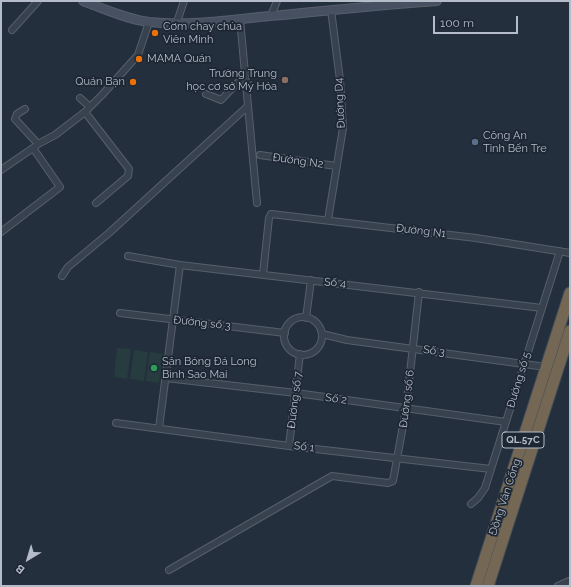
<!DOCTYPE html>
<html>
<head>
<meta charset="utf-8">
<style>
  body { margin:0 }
  #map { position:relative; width:571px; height:587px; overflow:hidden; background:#242f3e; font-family:Raleway,sans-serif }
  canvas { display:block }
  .frame { position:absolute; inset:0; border:2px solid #b4bcc9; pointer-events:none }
  .north { position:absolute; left:8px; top:539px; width:40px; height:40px; -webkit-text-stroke:3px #1d2633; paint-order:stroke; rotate:218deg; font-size:11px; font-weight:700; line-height:16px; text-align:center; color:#b4bcc9 }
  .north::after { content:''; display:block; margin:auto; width:14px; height:18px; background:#b4bcc9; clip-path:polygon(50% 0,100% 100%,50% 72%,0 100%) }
  .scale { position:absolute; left:433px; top:16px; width:85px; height:18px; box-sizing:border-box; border:2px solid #b4bcc9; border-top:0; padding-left:5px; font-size:12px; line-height:14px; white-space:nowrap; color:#b4bcc9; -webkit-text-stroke:3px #1d2633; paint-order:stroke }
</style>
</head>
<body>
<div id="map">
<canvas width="571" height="587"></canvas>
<div class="frame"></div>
<div class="north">B</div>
<div class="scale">100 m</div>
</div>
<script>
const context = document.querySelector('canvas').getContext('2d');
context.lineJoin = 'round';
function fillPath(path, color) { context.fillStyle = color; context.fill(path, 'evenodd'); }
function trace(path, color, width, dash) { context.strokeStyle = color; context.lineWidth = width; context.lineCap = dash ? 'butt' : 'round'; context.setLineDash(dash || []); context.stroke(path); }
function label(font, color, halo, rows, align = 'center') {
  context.font = font + ' Raleway,sans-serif'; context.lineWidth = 3.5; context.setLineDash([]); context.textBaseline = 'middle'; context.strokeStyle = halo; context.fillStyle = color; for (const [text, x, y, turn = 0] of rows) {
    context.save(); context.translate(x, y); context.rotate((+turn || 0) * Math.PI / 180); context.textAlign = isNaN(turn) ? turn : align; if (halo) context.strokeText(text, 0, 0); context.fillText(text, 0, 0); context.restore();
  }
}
fillPath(new Path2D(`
  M117,348L131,349L127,379L114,377Z
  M134,350L148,352L144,381L130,379Z
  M150,352L163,354L159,383L146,381Z`), '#263c3f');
const street = new Path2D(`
  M271,16L277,1
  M240,19L257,203
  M177,22L184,1
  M12,30L38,1
  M206,94L221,100L246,74
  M80,98L90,107
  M25,109L17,114L15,119L38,144L55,135L85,112
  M260,155L336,166
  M1,170L36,146
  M96,203L128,176L129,169L85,112L102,95L138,55L149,22
  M328,220L343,128L340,80L331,10
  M1,232L60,187L33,148
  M128,256L180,265L542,308
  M263,274L269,218L271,214L476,238L570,253
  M62,276L68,267L109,233L248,106
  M120,313L285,333
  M284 336a19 19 0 1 1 38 0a19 19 0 1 1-38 0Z
  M306,318L311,280
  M322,334L347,340L546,367
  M166,378L296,393L506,422
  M116,423L289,446L491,469
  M159,428L180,265
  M289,446L300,354
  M471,504L478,498L485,488L560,251
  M169,570L332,476L388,483L393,481L406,409L419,292
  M558,586L569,581`);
const secondary = new Path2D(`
  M83,1C104,9 127,19 149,22C185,26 223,21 259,17C318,12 377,5 437,1`);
const highway = new Path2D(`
  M476,586L570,293
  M488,586L570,331`);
trace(street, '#565f6c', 8);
trace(secondary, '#565f6c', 10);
trace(highway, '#434c59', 13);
trace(street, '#38414e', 6);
trace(secondary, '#465061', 8);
trace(highway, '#746855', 11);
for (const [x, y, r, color] of [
  [155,33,4,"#e8710a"],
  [139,59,4,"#e8710a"],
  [285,80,4,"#8d6e63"],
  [133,82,4,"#e8710a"],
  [475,142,4,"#5c6f8a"],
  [154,368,4,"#2e9e5b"]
]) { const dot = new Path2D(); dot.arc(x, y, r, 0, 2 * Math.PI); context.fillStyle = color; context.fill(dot); trace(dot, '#1d2633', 1.5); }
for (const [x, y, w] of [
  [523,440,42]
]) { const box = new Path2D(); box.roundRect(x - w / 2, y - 8, w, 16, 3); context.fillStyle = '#1d2633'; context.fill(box); trace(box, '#b4bcc9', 1); }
label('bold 10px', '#b4bcc9', null, [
  ["QL.57C",523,440]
]);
label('11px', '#b4bcc9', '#1d2633', [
  ["Cơm chay chùa",163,27],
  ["Viên Minh",163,40],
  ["MAMA Quán",147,59],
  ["Trường Trung",277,74,"right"],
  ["học cơ sở Mỹ Hóa",277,87,"right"],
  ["Quán Bạn",125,82,"right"],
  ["Công An",483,136],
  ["Tỉnh Bến Tre",483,149],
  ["Sân Bóng Đá Long",162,362],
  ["Bình Sao Mai",162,375]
], 'left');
label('11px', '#b4bcc9', '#1d2633', [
  ["Đường D4",340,103,-93],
  ["Đường N2",298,161,8],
  ["Đường N1",421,231,7],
  ["Số 4",335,283,6],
  ["Đường số 3",202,323,6],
  ["Số 3",434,351,8],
  ["Đường số 5",519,380,-73],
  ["Số 2",336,399,8],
  ["Đường số 6",407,399,-83],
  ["Đường số 7",295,400,-83],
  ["Số 1",304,447,7],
  ["Đồng Văn Cống",505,497,-72]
]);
</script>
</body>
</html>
